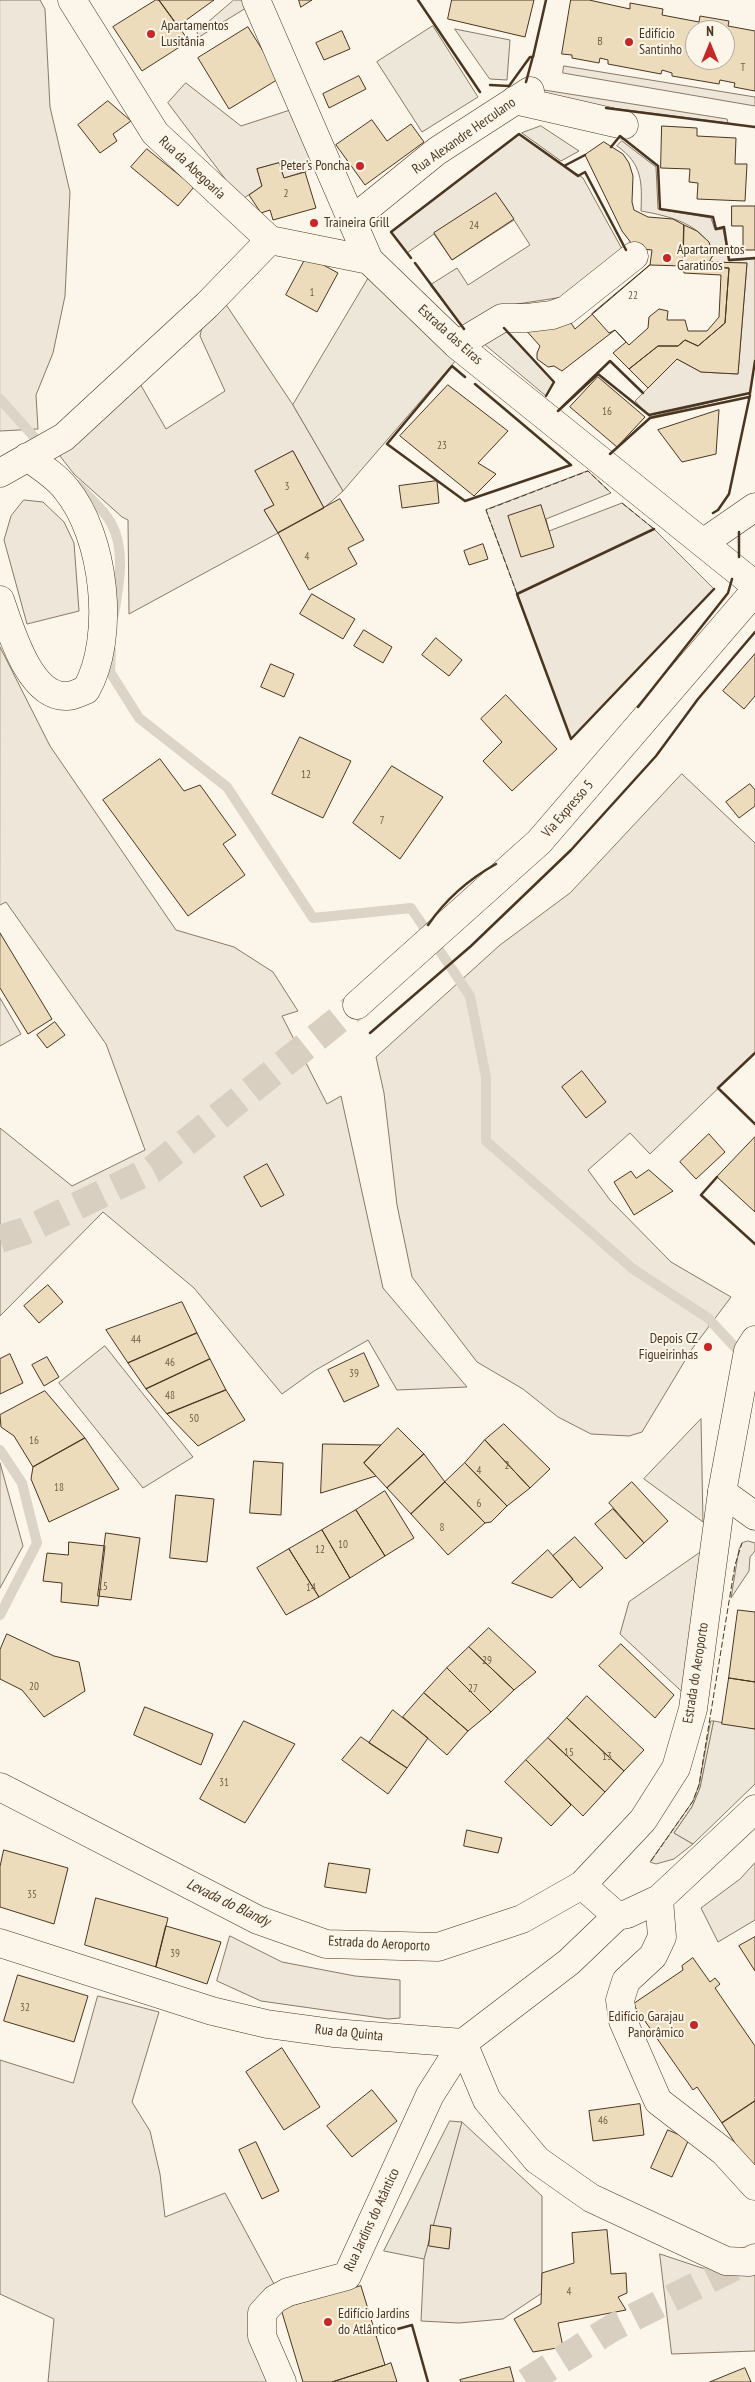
<!DOCTYPE html>
<html>
<head>
<meta charset="utf-8">
<style>
  body { margin:0 }
  #map { position:relative; width:755px; height:2382px; overflow:hidden; background:#fbf6e9; font-family:"PT Sans Narrow",sans-serif }
  canvas { display:block }
  .north { position:absolute; left:685px; top:20px; width:50px; height:50px; box-sizing:border-box; background:#fbf6e9; border:1px solid #b4a999; border-radius:50%; rotate:0deg; font-size:14px; font-weight:700; line-height:20px; text-align:center; color:#4a3520 }
  .north::after { content:''; display:block; margin:auto; width:18px; height:22px; background:#c62828; clip-path:polygon(50% 0,100% 100%,50% 72%,0 100%) }
</style>
</head>
<body>
<div id="map">
<canvas width="755" height="2382"></canvas>
<div class="north">N</div>
</div>
<script>
const context = document.querySelector('canvas').getContext('2d');
context.lineJoin = 'round';
function fillPath(path, color) { context.fillStyle = color; context.fill(path, 'evenodd'); }
function trace(path, color, width, dash) { context.strokeStyle = color; context.lineWidth = width; context.lineCap = dash ? 'butt' : 'round'; context.setLineDash(dash || []); context.stroke(path); }
function label(font, color, halo, rows, align = 'center') {
  context.font = font + ' "PT Sans Narrow",sans-serif'; context.lineWidth = 4; context.setLineDash([]); context.textBaseline = 'middle'; context.strokeStyle = halo; context.fillStyle = color; for (const [text, x, y, turn = 0] of rows) {
    context.save(); context.translate(x, y); context.rotate((+turn || 0) * Math.PI / 180); context.textAlign = isNaN(turn) ? turn : align; if (halo) context.strokeText(text, 0, 0); context.fillText(text, 0, 0); context.restore();
  }
}
const green = new Path2D(`
  M0,0H40L45,9L50,107L70,192L65,296L53,353L36,395L38,429L0,431Z
  M234,0H252L254,3L199,37L197,32Z
  M455,29L510,40L507,80L490,79Z
  M564,66L755,97V106L563,73Z
  M186,83L241,126L290,110L319,167L284,178L279,163L257,169L262,186L241,200L168,103Z
  M544,90L727,119L728,123L533,98Z
  M519,134L583,178L622,249L563,297L511,305L468,334L430,285L457,268L468,285L530,245L514,220L452,260L434,234L407,253L391,232Z
  M622,141L656,167L658,209L711,218L715,230L723,229L729,261L755,259V361L750,393L650,417L635,401L677,359L701,372L738,374L747,263L709,262L713,255C705,224 669,216 641,211C642,183 643,164 617,146Z
  M225,303L293,405L343,491L324,508L293,451L256,471L274,505L264,510L278,533L129,614L128,520L122,517L74,474L60,456L135,375L166,429L225,391L200,336L203,323Z
  M588,471L611,493L546,519L549,531L622,503L654,529L714,589L571,739L486,510Z
  M24,500L43,502L64,522L74,543L79,611L27,624L4,540L11,516Z
  M0,647L50,746L176,930L234,947L273,972L298,1011L282,1016L327,1104L341,1096L383,1288L467,1387L397,1390L368,1340L314,1371L282,1394L194,1288L103,1212L0,1316V1128L72,1186L145,1150L106,1044L6,902L0,905Z
  M682,774L755,843V1053L650,1154L630,1133L588,1170L610,1200L671,1262L731,1297L692,1349L642,1432L629,1436L591,1434L558,1417L523,1389L477,1362L412,1277L397,1205L384,1093L376,1057L500,945L570,893Z
  M0,998L21,1034L0,1046Z
  M105,1346L193,1457L143,1488L59,1383Z
  M701,1419L703,1522L644,1479Z
  M0,1463L23,1546L0,1588Z
  M748,1541L755,1543V1551L750,1557L749,1571L731,1598L739,1549L742,1543Z
  M708,1547L693,1702L620,1634L629,1602Z
  M711,1721H714L713,1729L700,1788L692,1807L674,1833L693,1844L674,1859L656,1864L650,1862L693,1801L699,1785Z
  M755,1863V1920L718,1942L701,1908L740,1879Z
  M230,1936L282,1962L355,1976L400,1980V2018L388,2019L261,2001L217,1981Z
  M98,1996L159,2012L132,2102L150,2131L160,2174L165,2217L225,2193L274,2284L248,2335L270,2382H48L54,2319L0,2294V2060L73,2083Z
  M462,2122L542,2196V2293L503,2319L459,2323L421,2321L424,2259Z
  M660,2254L711,2271L755,2272V2351L672,2354Z`);
fillPath(green, '#ede6d9');
trace(green, '#887966', 1);
const parking = new Path2D(`
  M433,26L478,97L422,132L377,62Z
  M541,126L579,151L561,161L522,133Z
  M378,262L457,359L343,491L293,405Z
  M501,326L554,382L546,396L477,338Z
  M714,1721L755,1729V1784L693,1844L674,1833L692,1807L700,1788Z
  M450,2121L462,2122L424,2259L384,2251Z`);
fillPath(parking, '#ede7d9');
trace(parking, '#887966', 1);
trace(new Path2D(`
  M0,399L43,447
  M78,485C88,497 104,509 111,523C126,550 119,584 114,614
  M111,650L110,672L139,718L227,787L313,918L411,908L470,996L486,1077V1141L633,1269L708,1318L744,1357
  M0,1450L22,1483L37,1543L0,1615`), '#dcd4c6', 10);
const building = new Path2D(`
  M156,0H159L189,41L142,71L113,27Z
  M159,0H214L178,26Z
  M299,0H312L301,7Z
  M452,0H534L525,37L448,19Z
  M571,0H589L630,9V3L663,9L662,15L699,22L700,16L729,21L728,26L755,31V91L734,87L735,83L720,80L719,84L672,76V73L662,70L661,74L608,64V60L600,58L599,63L572,58V55L562,54ZM695,30H725V60H695Z
  M248,27L280,78L229,109L198,58Z
  M342,31L350,49L324,60L316,43Z
  M359,76L366,89L329,108L323,94Z
  M108,101L131,121L113,134L117,141L100,153L78,125Z
  M372,120L387,141L411,124L424,142L365,185L336,145Z
  M662,126L697,128V136L736,138L735,164H747L745,201L697,199L698,183L689,182L690,169L661,168Z
  M604,142L623,154L629,163L633,176L632,202L634,210L648,217L673,219L684,225L683,266L729,268L725,323L698,346L685,340L678,346H658L629,369L613,353L626,342L615,330L562,371L554,366L548,367L537,359V353L540,346L523,327L567,317L575,329L650,265L652,250L635,248L622,231L585,155Z
  M147,149L194,187L178,206L131,167Z
  M279,163L284,178L305,172L316,208L273,220L270,210L261,213L249,195L262,186L257,169Z
  M496,193L514,219L452,260L434,233Z
  M732,206H755V250H743V226H732Z
  M684,225L697,231L709,242L713,255L709,262L747,263L738,374L701,372L677,359L648,388L629,369L658,346H678L685,340L698,346L725,323L729,268L683,266Z
  M307,256L338,273L317,312L286,295Z
  M650,265L683,266L684,273L721,275L719,317L707,331H688L685,320H667L668,311L659,309L649,317L648,328L629,345L615,330L609,333L592,314Z
  M598,377L645,417L617,447L570,407Z
  M448,385L508,431L478,463L496,474L474,496L400,436Z
  M719,410L716,454L682,462L658,430Z
  M293,451L324,508L278,533L264,510L274,505L255,471Z
  M437,481L439,503L402,508L399,486Z
  M340,499L364,540L348,548L357,564L309,590L278,533Z
  M541,505L554,547L521,557L508,516Z
  M483,544L488,559L469,565L464,551Z
  M312,594L355,619L343,639L300,614Z
  M364,630L392,647L383,663L354,646Z
  M436,638L462,660L449,676L422,655Z
  M755,654V696L744,709L723,691Z
  M271,664L294,674L284,697L261,687Z
  M506,695L557,749L512,791L483,761L502,742L481,719Z
  M300,737L351,761L323,818L272,794Z
  M160,759L184,791L200,785L236,835L223,844L245,875L188,916L103,800Z
  M392,766L443,797L400,859L353,823Z
  M750,784L755,790V806L739,818L726,802Z
  M0,933L52,1019L28,1034L0,988Z
  M55,1022L65,1035L47,1048L37,1035Z
  M582,1071L606,1102L586,1118L562,1087Z
  M709,1134L725,1152L696,1179L680,1162Z
  M755,1137V1212L717,1177Z
  M267,1164L284,1195L261,1207L244,1177Z
  M649,1170L673,1191L634,1215L614,1182L631,1171L636,1178Z
  M48,1285L63,1302L39,1323L24,1306Z
  M182,1302L197,1333L128,1363L106,1330Z
  M197,1333L210,1359L146,1389L128,1363Z
  M364,1353L379,1386L344,1402L328,1370Z
  M10,1354L23,1383L0,1394V1359Z
  M47,1357L59,1377L44,1386L32,1365Z
  M210,1359L226,1390L167,1414L146,1389Z
  M226,1390L245,1420L198,1446L167,1414Z
  M45,1391L85,1438L33,1467L14,1436L1,1427L0,1415Z
  M504,1424L550,1469L530,1488L485,1440Z
  M398,1428L424,1454L387,1488L364,1463Z
  M85,1438L119,1489L49,1522L31,1479L33,1467Z
  M485,1440L530,1488L507,1506L465,1463Z
  M323,1444L381,1445L364,1463L376,1476L321,1493Z
  M424,1454L445,1482L411,1514L387,1488Z
  M254,1461L283,1463L281,1515L250,1513Z
  M465,1463L507,1506L491,1522L485,1523L445,1482Z
  M445,1482L485,1523L448,1555L411,1514Z
  M632,1482L668,1521L644,1543L609,1503Z
  M385,1491L414,1538L385,1556L356,1510Z
  M176,1495L214,1499L207,1562L170,1558Z
  M613,1509L644,1543L626,1559L595,1524Z
  M356,1510L385,1556L350,1578L322,1530Z
  M322,1530L350,1578L319,1597L289,1549Z
  M106,1533L140,1538L131,1600L98,1596Z
  M575,1537L603,1568L580,1588L553,1556Z
  M69,1542L105,1546L98,1606L61,1602L62,1583L43,1581L47,1553L68,1555Z
  M289,1549L319,1597L286,1615L257,1568Z
  M548,1550L573,1579L552,1598L512,1583Z
  M738,1610L755,1612V1682L729,1678Z
  M489,1628L536,1672L514,1690L469,1647Z
  M7,1634L54,1656L79,1662L85,1691L44,1717L22,1690L0,1679V1650Z
  M621,1644L674,1695L655,1718L599,1666Z
  M469,1647L514,1690L491,1712L447,1668Z
  M447,1668L491,1712L468,1731L424,1693Z
  M729,1678L755,1682V1729L722,1724Z
  M424,1693L468,1731L447,1755L403,1717Z
  M587,1696L644,1750L624,1771L567,1718Z
  M145,1707L213,1734L201,1765L134,1735Z
  M393,1710L428,1738L407,1768L369,1743Z
  M567,1718L624,1771L605,1792L548,1738Z
  M244,1721L295,1744L245,1823L200,1799Z
  M361,1737L407,1768L388,1794L342,1760Z
  M548,1738L605,1792L583,1816L526,1760Z
  M526,1760L571,1805L551,1826L505,1782Z
  M467,1830L502,1838L498,1853L464,1846Z
  M4,1850L68,1868L54,1924L0,1907V1867Z
  M329,1863L370,1869L366,1893L325,1887Z
  M96,1898L168,1918L156,1967L85,1945Z
  M166,1926L221,1942L207,1984L156,1967Z
  M755,1937V1971L739,1946Z
  M693,1958L710,1982L715,1978L720,1984L715,1988L755,2046V2101L722,2123L697,2087L693,2090L633,2004L683,1970L682,1966Z
  M18,1975L88,1996L74,2042L4,2021Z
  M282,2048L320,2107L284,2130L246,2072Z
  M372,2090L397,2121L352,2157L327,2126Z
  M755,2101V2174L722,2123Z
  M640,2104L644,2135L593,2141L589,2111Z
  M668,2130L689,2139L672,2177L651,2168Z
  M256,2142L279,2191L262,2199L239,2150Z
  M431,2225L451,2228L449,2249L429,2246Z
  M607,2230L611,2274L626,2273L627,2293L618,2297L626,2310L558,2323L563,2347L533,2352L514,2319L541,2304L542,2273L574,2263L572,2233Z
  M361,2286L385,2365L332,2382H303L281,2309Z
  M391,2363L397,2382H332L385,2365Z
  M510,2367L514,2382H461L460,2380Z
  M745,2368L751,2382H710Z`);
fillPath(building, '#ecdcbc');
trace(building, '#4a3520', 1);
trace(new Path2D(`
  M0,1239L25,1231L153,1169L357,1005`), '#d8cfc1', 28, [28, 14]);
trace(new Path2D(`
  M526,2382L612,2328L754,2257`), '#d8cfc1', 28, [28, 14]);
const minor = new Path2D(`
  M72,0L155,133L270,240L369,260
  M256,0L369,260L457,345L755,585
  M515,100L624,125
  M352,220L437,151L530,91
  M457,345L502,318H527L552,315L566,310L634,256
  M0,473L64,437L207,305L270,240
  M703,543L755,507
  M0,600C10,628 29,698 67,696C73,696 80,692 86,690C116,638 105,536 66,489C56,476 40,466 27,457
  M722,1492L755,1516
  M582,1885L617,1916
  M659,1899L662,1937L653,1956L626,1981L620,2000L623,2021L658,2101L724,2152L755,2186
  M617,1916L627,1914L659,1899L755,1809
  M0,1943L212,2011L267,2024L333,2033L463,2043
  M463,2043L487,2100L537,2160L591,2198L726,2261L749,2262L755,2258
  M282,2382L262,2336V2313L275,2299L288,2292L347,2276L430,2095L463,2043L569,1962L617,1916`);
const major = new Path2D(`
  M357,1005L539,842L755,591
  M0,1787L258,1920L326,1944L438,1947L522,1919L582,1885L643,1820L676,1768L693,1709L722,1492L748,1351L755,1340`);
trace(minor, '#4a3520', 29);
trace(major, '#4a3520', 29);
trace(minor, '#fbf6e9', 28);
trace(major, '#fbf6e9', 28);
trace(new Path2D(`
  M622,503L654,529
  M517,594L486,510L588,471L611,493
  M651,1861L693,1801L699,1785L735,1565L742,1543`), '#4a3520', 1, [6, 2.5]);
trace(new Path2D(`
  M418,0L480,92
  M526,82L533,56
  M490,85L509,86L530,57H533L546,0
  M606,108L755,127
  M611,147L620,136L658,166L660,209L713,217L716,229L724,227L729,260L755,258
  M585,155L564,166L578,176L585,172L626,250
  M411,258L391,232L519,134L564,166
  M415,263L464,329
  M504,328L554,382L546,396
  M465,377L452,366L387,444L465,501L571,465L475,384
  M643,393L610,361L558,411L598,374L649,415L750,393L755,361
  M610,454L650,418L749,397
  M713,513L718,510L729,494L750,395
  M654,529L517,594L571,739L714,589
  M739,532V557
  M638,707L728,593L732,579
  M428,925C446,899 469,879 496,864
  M370,1033L471,946L571,850L656,756L698,699L755,632
  M755,1053L718,1088L755,1124
  M717,1177L701,1195L755,1244
  M376,2335L412,2325L428,2382`), '#4a3520', 2.5);
for (const [x, y, r, color] of [
  [151,34,5,"#c62828"],
  [629,42,5,"#c62828"],
  [360,166,5,"#c62828"],
  [314,223,5,"#c62828"],
  [667,258,5,"#c62828"],
  [708,1347,5,"#c62828"],
  [694,2025,5,"#c62828"],
  [328,2322,5,"#c62828"]
]) { const dot = new Path2D(); dot.arc(x, y, r, 0, 2 * Math.PI); context.fillStyle = color; context.fill(dot); trace(dot, '#fbf6e9', 2); }
label('11px', '#725f47', null, [
  ["B",600,42],
  ["T",743,68],
  ["2",286,194],
  ["24",474,226],
  ["1",312,293],
  ["22",633,296],
  ["16",607,412],
  ["23",442,446],
  ["3",287,487],
  ["4",307,557],
  ["12",306,775],
  ["7",382,821],
  ["44",136,1340],
  ["46",170,1363],
  ["39",354,1374],
  ["48",170,1396],
  ["50",194,1419],
  ["16",34,1441],
  ["2",507,1466],
  ["4",479,1471],
  ["18",59,1488],
  ["6",479,1504],
  ["8",442,1528],
  ["10",343,1545],
  ["12",320,1550],
  ["15",103,1587],
  ["14",311,1588],
  ["29",487,1661],
  ["20",34,1687],
  ["27",473,1689],
  ["15",569,1753],
  ["13",607,1757],
  ["31",224,1783],
  ["35",32,1895],
  ["39",175,1954],
  ["32",25,2008],
  ["46",603,2121],
  ["4",569,2292]
]);
label('14px', '#4a3520', '#fbf6e9', [
  ["Apartamentos",161,26],
  ["Lusitânia",161,42],
  ["Edifício",639,34],
  ["Santinho",639,50],
  ["Peter's Poncha",350,166,"right"],
  ["Traineira Grill",324,223],
  ["Apartamentos",677,250],
  ["Garatinos",677,266],
  ["Depois CZ",698,1339,"right"],
  ["Figueirinhas",698,1355,"right"],
  ["Edifício Garajau",684,2017,"right"],
  ["Panorâmico",684,2033,"right"],
  ["Edifício Jardins",338,2314],
  ["do Atlântico",338,2330]
], 'left');
label('14px', '#4a3520', '#fbf6e9', [
  ["Rua Alexandre Herculano",464,136,-35],
  ["Rua da Abegoaria",192,168,43],
  ["Estrada das Eiras",450,335,42],
  ["Via Expresso 5",568,809,-49],
  ["Estrada do Aeroporto",696,1673,-81],
  ["Estrada do Aeroporto",379,1944,3],
  ["Rua da Quinta",349,2033,6],
  ["Rua Jardins do Atântico",372,2220,-65]
]);
label('italic 15px', '#4a3520', '#fbf6e9', [
  ["Levada do Blandy",228,1903,26]
]);
</script>
</body>
</html>
